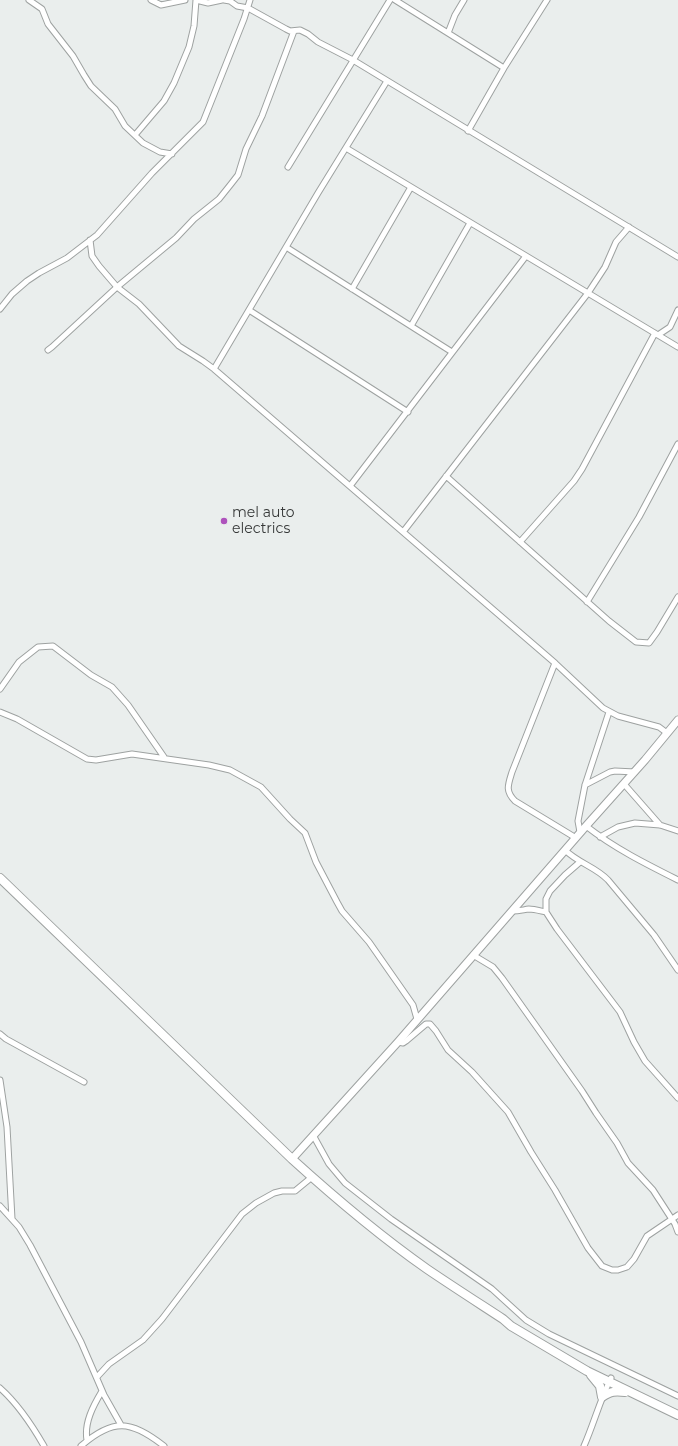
<!DOCTYPE html>
<html>
<head>
<meta charset="utf-8">
<style>
  body { margin:0 }
  canvas { display:block; background:#eaeeed }
</style>
</head>
<body>
<canvas width="678" height="1446"></canvas>
<script>
const context = document.querySelector('canvas').getContext('2d');
context.lineJoin = 'round';
function trace(path, color, width, dash) { context.strokeStyle = color; context.lineWidth = width; context.lineCap = dash ? 'butt' : 'round'; context.setLineDash(dash || []); context.stroke(path); }
function label(font, color, halo, rows, align = 'center') {
  context.font = font + ' Montserrat,sans-serif'; context.lineWidth = 3; context.setLineDash([]); context.textBaseline = 'middle'; context.strokeStyle = halo; context.fillStyle = color; for (const [text, x, y, turn = 0] of rows) {
    context.save(); context.translate(x, y); context.rotate((+turn || 0) * Math.PI / 180); context.textAlign = isNaN(turn) ? turn : align; if (halo) context.strokeText(text, 0, 0); context.fillText(text, 0, 0); context.restore();
  }
}
const street = new Path2D(`
  M29,0L42,9L48,24L73,56L84,75L91,86L115,109L125,126L143,143L160,152L172,154
  M151,0L161,5L185,0
  M196,0L208,3L222,0
  M224,0L230,1L237,6L248,8L286,29L290,31L300,30L308,34L318,42L353,60L678,257
  M395,0L504,68
  M448,33L455,15L464,0
  M468,131L504,68L547,0
  M135,135L164,101L174,83L189,47L194,26L196,0
  M346,148L678,347
  M288,167L390,0
  M90,240L92,256L99,266L117,287L139,304L179,346L203,361L214,369L555,663
  M286,247L452,352
  M352,289L411,187
  M0,309L12,294L27,281L39,273L67,258L97,235L152,173L203,122L244,19L250,0
  M249,310L408,412
  M411,326L470,223
  M658,335L670,327L678,310
  M48,350L52,347L117,287L176,238L194,219L219,199L231,184L238,175L246,149L262,116L294,31
  M214,369L318,193L387,81
  M446,476L609,621L636,642L649,643L657,632L678,597
  M350,486L526,256
  M403,532L588,293L605,267L616,242L629,227
  M520,542L574,481L582,469L655,333
  M587,602L639,517L678,444
  M0,689L19,662L38,647L53,646L91,675L112,687L128,705L164,757
  M0,712L17,719L87,759L96,760L132,754L209,765L230,770L261,787L290,819L305,833L316,862L337,902L342,911L369,942L406,995L413,1005L417,1019
  M624,784L660,825
  M585,785L610,772L615,771L635,772
  M586,826C614,848 646,864 678,880
  M580,832L578,821L585,785L609,712
  M600,837L618,827L635,823L660,825L678,831
  M576,838L515,801C505,791 508,785 512,772L555,663L603,708L618,716L659,727L667,733
  M565,850C578,863 596,867 608,880L654,935L678,970
  M580,862L565,875L550,891L546,899V912L557,929L620,1012L634,1042L645,1061L678,1098
  M512,911C519,911 522,910 529,909C534,909 541,911 546,912
  M473,955L493,967L502,978L582,1091L596,1113L617,1143L628,1163L653,1190L675,1224L678,1232
  M0,1034L6,1039L84,1082
  M398,1042L403,1043L406,1041L426,1024H430L436,1031L448,1050L472,1072L508,1112L531,1152L555,1190L588,1248L602,1266L612,1270H618L627,1267L634,1259L647,1236L678,1215
  M0,1080L7,1127L12,1219
  M313,1135L329,1164L345,1183L391,1219L492,1289L526,1320L549,1334L678,1396
  M0,1206L19,1227L30,1245L81,1342L104,1395L121,1425
  M97,1377L109,1364L143,1340L162,1319L242,1214L256,1203L274,1193L282,1191H295L312,1177
  M0,1388C18,1404 32,1425 44,1446
  M87,1440C84,1423 93,1406 102,1391
  M81,1446C113,1418 131,1420 164,1446
  M584,1446C594,1423 600,1400 611,1378`);
const secondary = new Path2D(`
  M292,1159L398,1042L586,826L645,760L678,720`);
const primary = new Path2D(`
  M0,878L292,1159C335,1198 380,1236 427,1269C452,1286 477,1302 503,1319L511,1326L587,1371L678,1415
  M591,1375L600,1386L602,1397C611,1391 615,1391 625,1392`);
trace(street, '#9ea2a1', 7);
trace(secondary, '#9ea2a1', 9);
trace(primary, '#9ea2a1', 10);
trace(street, '#fff', 5);
trace(secondary, '#fff', 7);
trace(primary, '#fff', 8);
for (const [x, y, r, color] of [
  [224,521,4,"#ae52bc"]
]) { const dot = new Path2D(); dot.arc(x, y, r, 0, 2 * Math.PI); context.fillStyle = color; context.fill(dot); trace(dot, '#eaeeed', 1.5); }
label('14px', '#363838', '#eaeeed', [
  ["mel auto",232,513],
  ["electrics",232,529]
], 'left');
</script>
</body>
</html>
